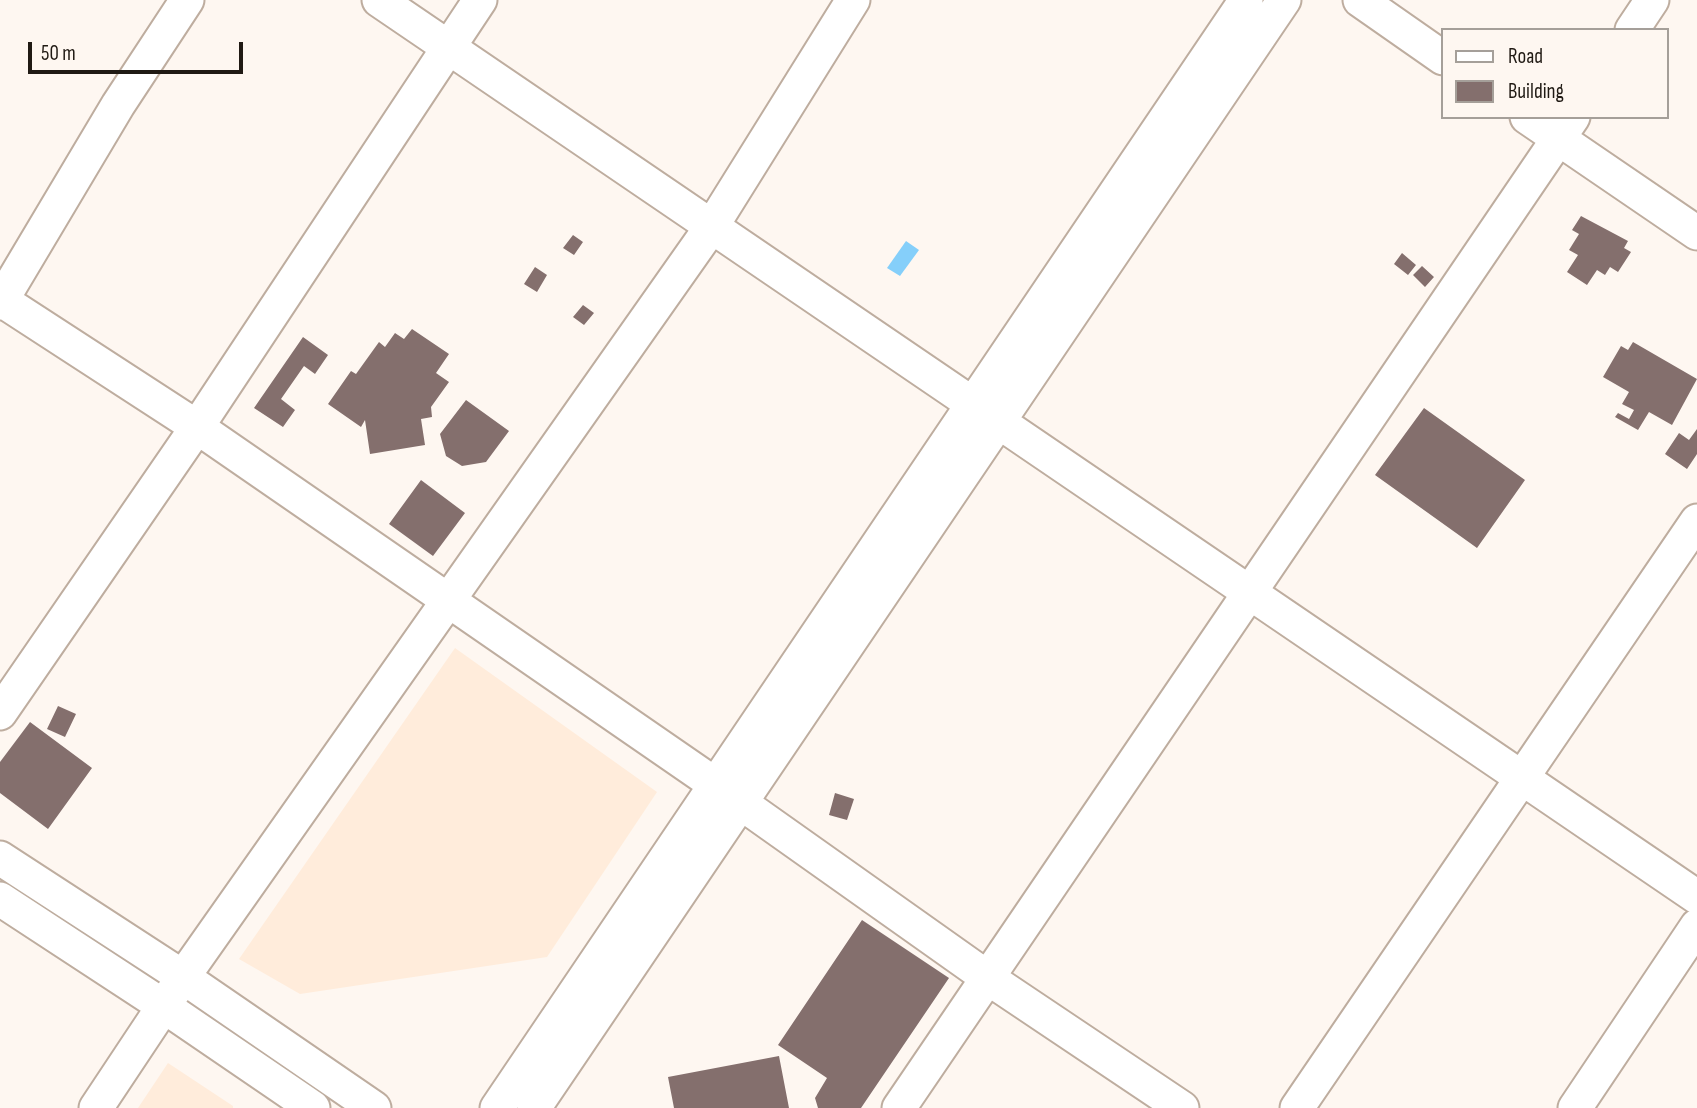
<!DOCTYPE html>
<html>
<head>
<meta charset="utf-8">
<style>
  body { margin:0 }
  #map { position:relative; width:1697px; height:1108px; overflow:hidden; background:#fef7f1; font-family:"Sofia Sans Condensed",sans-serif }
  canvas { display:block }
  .legend { position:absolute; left:1441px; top:28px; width:228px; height:91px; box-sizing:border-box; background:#fef7f1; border:2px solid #a59f99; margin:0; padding:9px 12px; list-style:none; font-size:21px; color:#201a14 }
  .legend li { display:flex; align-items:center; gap:14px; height:35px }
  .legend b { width:35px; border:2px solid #a59f99 }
  .scale { position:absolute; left:28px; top:42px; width:215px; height:32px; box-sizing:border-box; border:4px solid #201a14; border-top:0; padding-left:9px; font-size:21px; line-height:24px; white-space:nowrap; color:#201a14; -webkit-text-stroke:5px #fef7f1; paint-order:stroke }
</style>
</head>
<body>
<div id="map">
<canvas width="1697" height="1108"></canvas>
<ul class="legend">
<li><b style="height:9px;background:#fff"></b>Road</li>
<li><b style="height:19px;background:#846f6d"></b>Building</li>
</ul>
<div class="scale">50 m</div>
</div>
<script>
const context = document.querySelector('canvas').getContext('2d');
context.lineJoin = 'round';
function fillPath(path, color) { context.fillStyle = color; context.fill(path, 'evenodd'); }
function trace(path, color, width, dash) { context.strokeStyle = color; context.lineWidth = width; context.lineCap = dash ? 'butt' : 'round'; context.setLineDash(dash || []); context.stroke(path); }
fillPath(new Path2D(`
  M455,648L657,792L547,957L300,994L239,959Z
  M168,1063L233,1106V1108H138Z`), '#ffecdb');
fillPath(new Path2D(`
  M906,241L919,250L900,276L887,268Z`), '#85cffa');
fillPath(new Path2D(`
  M1581,216L1628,241L1624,248L1631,252L1618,272L1610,267L1605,275L1597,270L1587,285L1567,272L1578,255L1569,250L1579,234L1572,230Z
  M573,235L583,242L574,255L563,248Z
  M1402,253L1416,265L1408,275L1394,264Z
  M1422,266L1434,277L1425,287L1413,275Z
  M535,267L547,275L537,292L524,284Z
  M583,305L594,313L584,325L573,317Z
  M412,329L449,354L436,373L449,382L431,407L432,417L421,419L425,445L370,454L365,420L361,427L328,404L351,371L356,374L379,342L385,347L395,333L404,339Z
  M303,337L328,355L315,374L304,366L281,399L295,410L283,427L254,408Z
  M1633,342L1697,379L1672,425L1649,412L1638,430L1615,417L1618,413L1629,419L1634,410L1622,404L1629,392L1603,377L1621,346L1628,350Z
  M466,400L509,431L486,462L462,466L446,456L440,434Z
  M1424,408L1525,480L1477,548L1375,475Z
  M1697,429V454L1687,469L1665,454L1679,433L1689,440Z
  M421,480L465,513L433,556L389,524Z
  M58,706L76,714L65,737L47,729Z
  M30,722L92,768L48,829L0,793V762Z
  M835,793L854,799L847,820L829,815Z
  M862,920L949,978L861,1108H818L815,1098L827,1078L778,1045Z
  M779,1056L789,1108H674L668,1077Z`), '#846f6d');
const minor = new Path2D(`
  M379,0L1697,897
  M1360,0L1443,58
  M1632,30L1652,0
  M1527,117L1697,233
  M0,299L197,427L716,785
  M0,303L118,105L187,0
  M0,713L197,427L480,0
  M741,803L988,978L1182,1108
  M0,858L183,977L374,1108
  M0,899L165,1007L313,1108
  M96,1108L183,977L712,226L853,0
  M497,1108L1246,0
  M534,1108L1284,0
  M899,1108L1573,117
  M1297,1108L1697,521
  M1575,1108L1697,926`);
trace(minor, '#bead9f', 37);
trace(minor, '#fff', 33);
</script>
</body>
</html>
